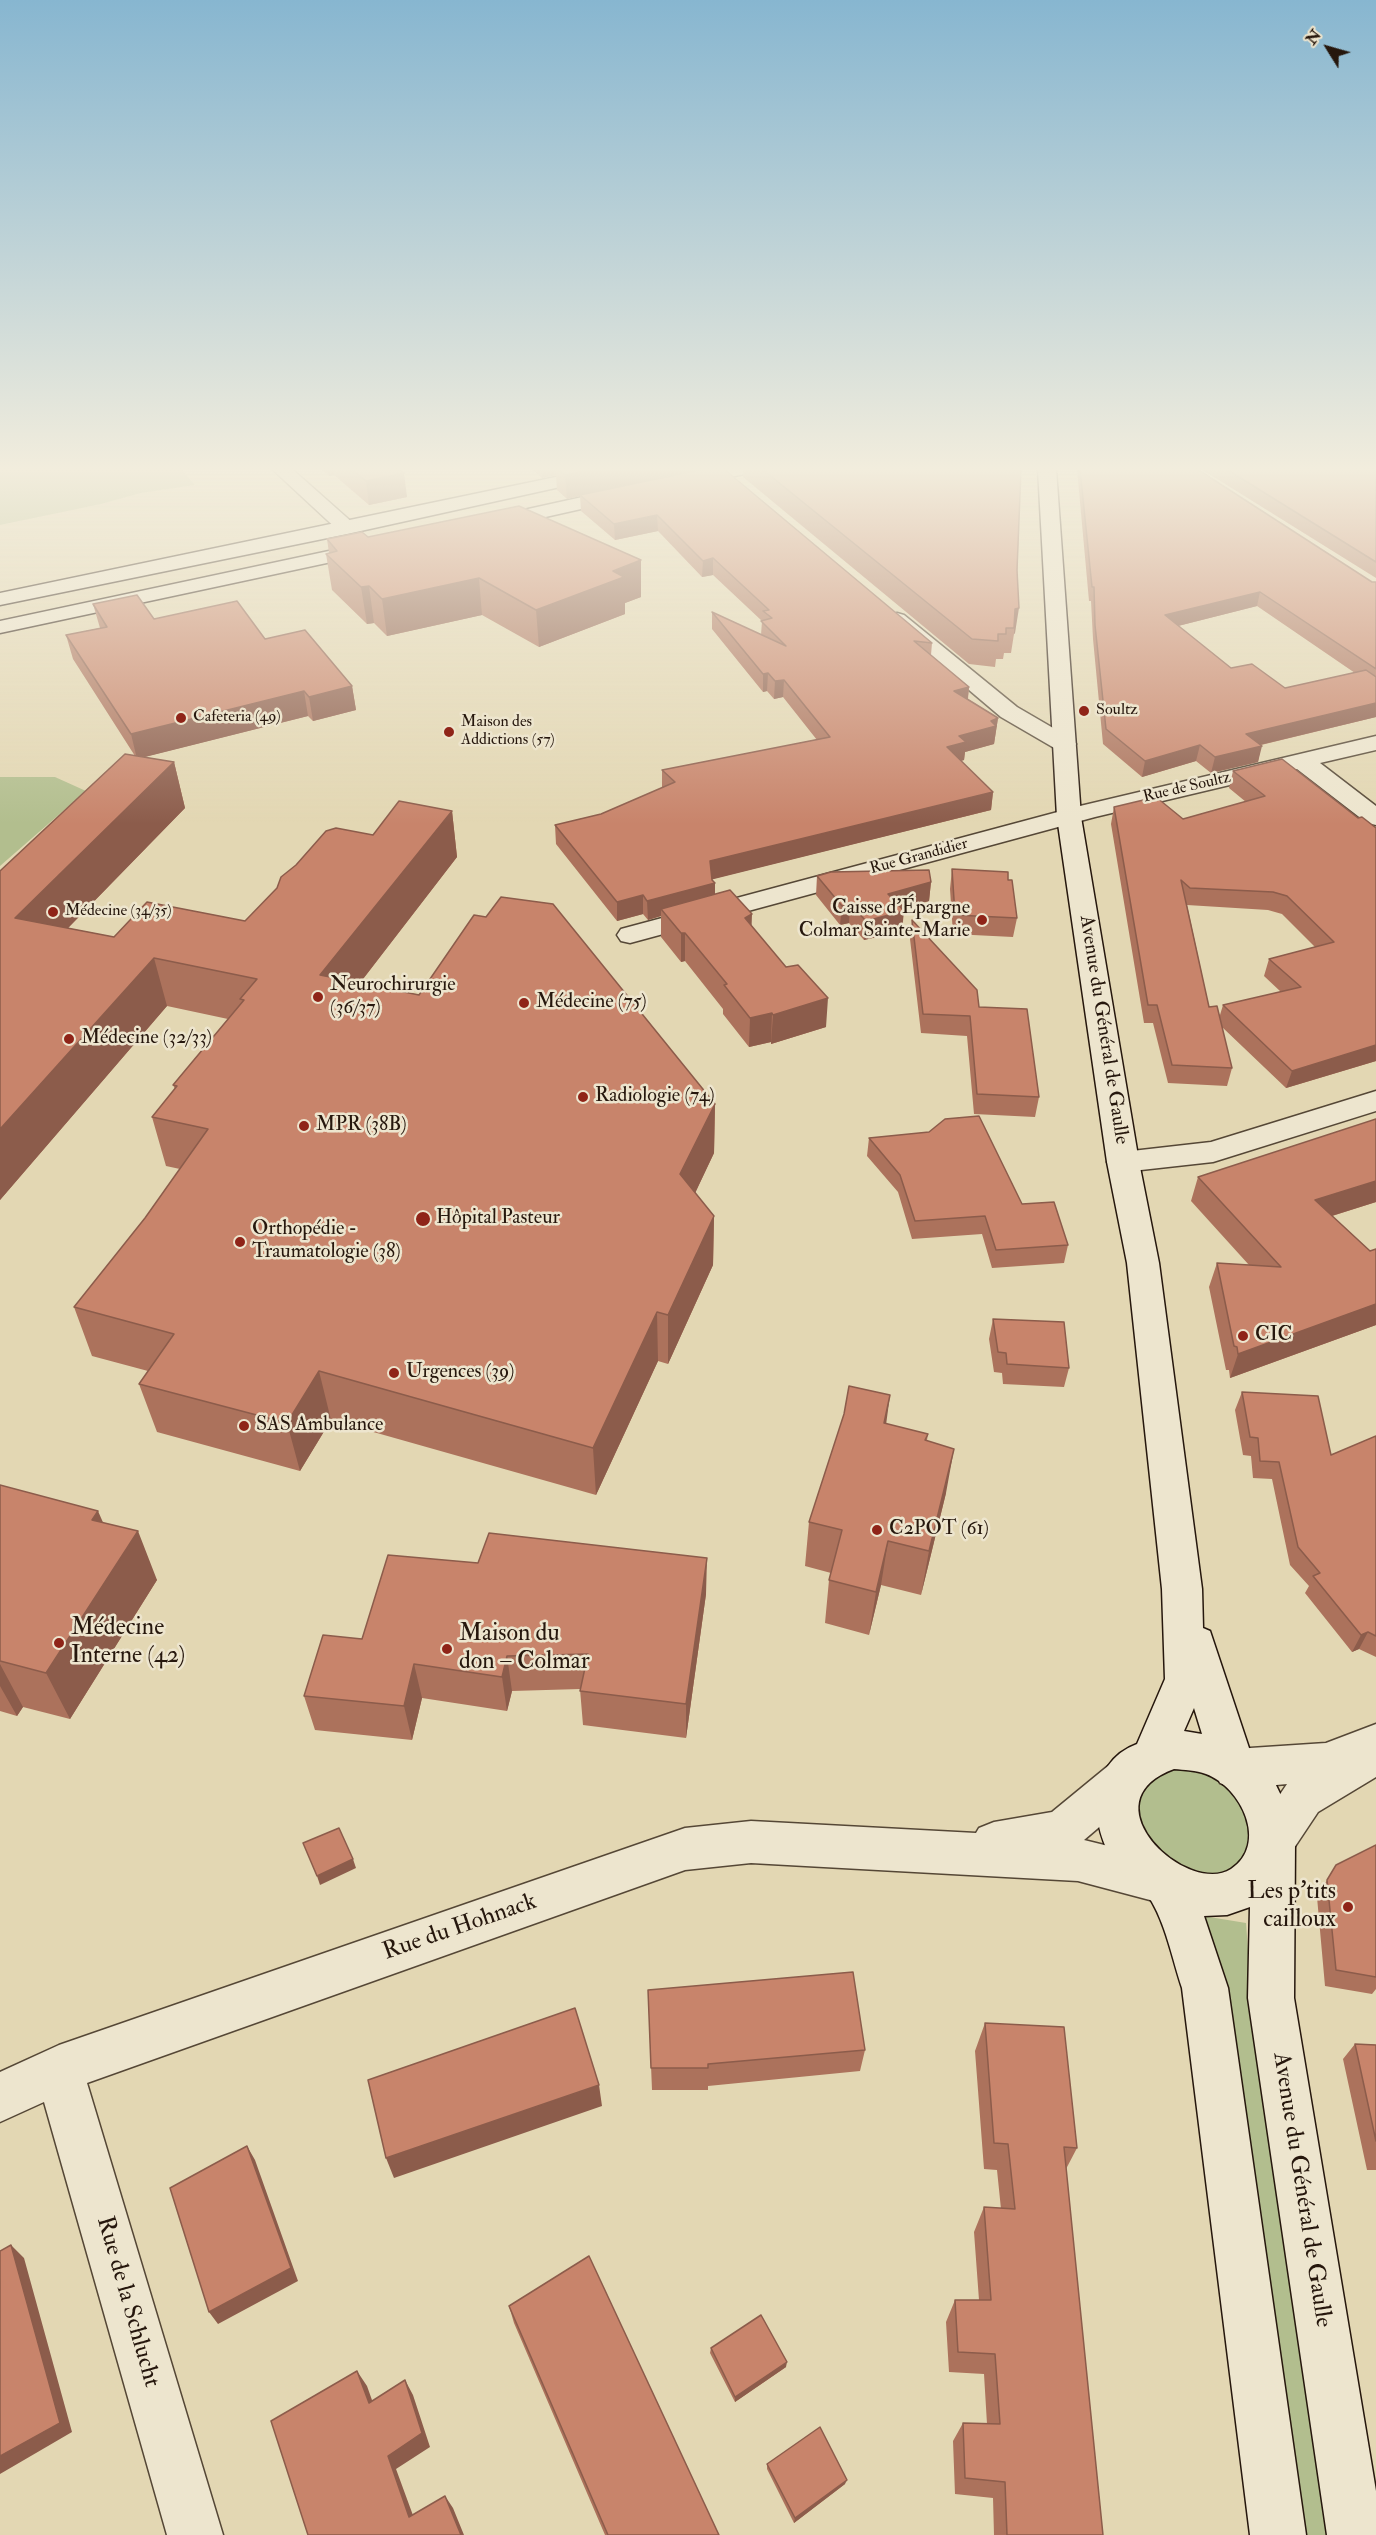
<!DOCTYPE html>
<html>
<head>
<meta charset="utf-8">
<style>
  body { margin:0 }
  #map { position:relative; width:1376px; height:2535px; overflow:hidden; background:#e3d7b3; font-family:"IM FELL Double Pica",serif }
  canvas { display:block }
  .north { position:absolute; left:1298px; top:18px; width:60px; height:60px; -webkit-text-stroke:4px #ede5ce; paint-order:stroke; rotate:307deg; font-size:16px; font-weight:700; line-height:24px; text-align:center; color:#26170d }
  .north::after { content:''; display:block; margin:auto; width:21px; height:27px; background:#26170d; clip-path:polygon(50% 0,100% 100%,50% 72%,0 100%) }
</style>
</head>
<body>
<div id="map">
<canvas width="1376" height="2535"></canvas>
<div class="north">N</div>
</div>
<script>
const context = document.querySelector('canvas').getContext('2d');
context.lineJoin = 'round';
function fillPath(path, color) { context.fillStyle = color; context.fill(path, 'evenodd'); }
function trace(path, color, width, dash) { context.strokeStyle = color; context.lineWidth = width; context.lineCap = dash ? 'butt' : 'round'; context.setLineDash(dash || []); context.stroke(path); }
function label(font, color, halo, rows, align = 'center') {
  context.font = font + ' "IM FELL Double Pica",serif'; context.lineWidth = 5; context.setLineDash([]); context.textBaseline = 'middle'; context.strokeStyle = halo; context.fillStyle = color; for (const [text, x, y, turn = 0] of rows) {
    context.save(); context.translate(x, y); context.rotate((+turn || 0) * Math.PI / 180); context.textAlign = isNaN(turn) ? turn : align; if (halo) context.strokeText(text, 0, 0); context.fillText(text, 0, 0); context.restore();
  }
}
fillPath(new Path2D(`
  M0,469H181L195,485L141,493L101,504L0,525Z
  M0,777H55L86,791L0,866Z
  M1183,1765L1221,1777L1248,1807L1252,1843L1245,1858L1231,1869L1214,1875L1175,1868L1136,1823C1141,1778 1140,1778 1183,1765Z
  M1197,1915L1246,1923L1252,2004L1331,2535H1295Z`), '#b2be8e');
const street = new Path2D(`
  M272,469H292L354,524L357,528L354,532H340Z
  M897,613L904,615L1017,707L1072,739L1076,744L1072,749L1064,751L1056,749L1001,717L890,623L887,619L890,615Z
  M1376,736V750L1320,763L1376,806V825L1367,823L1297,769L1095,817L630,943L621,941L617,935L621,929L1080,806Z
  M1376,1091V1111L1213,1162L1123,1172L1112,1169L1107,1162L1112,1155L1123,1152L1211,1142Z
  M1376,1724V1777L1318,1812L1288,1857L1273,1863L1258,1857L1251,1842L1258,1827L1287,1784L1235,1789L1220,1783L1214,1769L1220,1755L1235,1749L1326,1743Z
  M1123,1760L1138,1766L1144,1780L1138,1794L1084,1840L1165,1860L1181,1867L1187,1882L1181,1897L1165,1904L1078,1881L751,1863L685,1870L87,2083L223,2535H167L44,2102L0,2122V2072L59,2045L685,1828L751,1821L976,1833L979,1828L994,1822L1052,1812L1108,1766Z`);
const secondary = new Path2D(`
  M594,469H628L625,473L619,474L347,534L0,605V593Z
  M718,469H753L750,473L686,486L680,485L677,481L680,477Z
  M1038,469H1056L1081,817L1139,1162L1159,1263L1202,1589L1203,1628L1210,1631L1252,1757L1274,1781L1289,1812L1295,1842L1294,1998L1376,2491V2535H1327L1248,1998L1250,1907L1227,1915L1204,1916L1228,1988L1306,2535H1250L1182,1988C1172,1958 1166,1924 1149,1897C1146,1892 1140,1890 1135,1886C1128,1881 1121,1872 1116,1865C1089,1827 1086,1763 1137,1744L1165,1679L1162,1589L1127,1263L1107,1162L1057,817ZM1194,1708L1202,1734L1184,1731ZM1174,1769C1184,1770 1196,1770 1206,1774C1241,1787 1269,1844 1231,1869C1188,1897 1084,1802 1174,1769Z
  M623,488L630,490L632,494L630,498L492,529L485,527L482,523L485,519L492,517Z
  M371,542L378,544L381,548L378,552L0,633V621Z`);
trace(street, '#554736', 3);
trace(secondary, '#26170d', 3);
fillPath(street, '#ede5ce');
fillPath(secondary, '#ede5ce');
fillPath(new Path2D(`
  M321,469H399L407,497L369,505L334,475L329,476Z
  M532,469H724L932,643L931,655L969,687L968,699L998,718L994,744L965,752L964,760L961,761L993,792L991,810L712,879L715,883V894L752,926L826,1027L771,1044V1042L749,1047L723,1014V1009L685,961L681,962L661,937V916L648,920L643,914L617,921L556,844L555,825L601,814L662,788V770L817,740L783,697L774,699L767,691L763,692L712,629V612L761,635L762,621L713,575L702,577L658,531L615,540L581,511L580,496L567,499L557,490L556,475L542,478Z
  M743,469H1021L1015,633L1014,634L1011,653H1004L1003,659H996L995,667L969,664L743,477Z
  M1077,469H1197L1372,582H1376V717L1261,745L1258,762L1211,773L1196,761L1142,777L1103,744L1093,639L1091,601H1089ZM1257,606L1355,673L1285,688L1231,668L1178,626Z
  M1201,469H1376V578Z
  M368,537L641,597L625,603V614L539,647L482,615L387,636L374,623L367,624L332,590L326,554L329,553L327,539Z
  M93,604L154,619L265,639L352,686L356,710L313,721L308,716L144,757L174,762L185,808L68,928L114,937L245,921L373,835L452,811L457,857L360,983L715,1104L714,1153L695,1193L714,1216L713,1265L668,1364L658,1361L596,1495L331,1420L300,1471L157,1432L139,1384L148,1371L92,1356L74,1307L145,1218L180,1169L166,1166L152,1117L175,1089L173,1085L228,1019L167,1006L0,1200V871L135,756L73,659L66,635L100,628Z
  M1233,771L1358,818L1376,828V1061L1286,1088L1222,1027L1232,1068L1227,1086L1168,1083L1153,1023H1144L1111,824L1114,807L1183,819L1246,802L1229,788ZM1187,905L1268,910L1282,914L1315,947L1269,959L1264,976L1281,992L1223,1005L1220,1015L1209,1007Z
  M952,869L1008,880L1017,918L1013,937L953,934L950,889Z
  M817,876L931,882L929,901L902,909V931L864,940L849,923L840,925L816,895Z
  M912,920L979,1007L1039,1097L1035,1117L974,1114L967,1036L921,1033L910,939Z
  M869,1138L1022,1204L1068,1245L1064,1263L992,1268L982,1234L912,1239L898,1192L867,1156Z
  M1198,1177L1376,1202L1332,1216L1370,1251L1376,1249V1325L1230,1378L1229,1370H1226L1209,1287L1217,1263L1249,1265L1191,1201Z
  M993,1319L1069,1368L1064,1387L1003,1384L1002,1373L994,1372L989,1339Z
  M1242,1392L1331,1455L1376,1436V1657L1359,1649L1352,1652L1305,1593L1309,1586L1290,1565L1272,1479L1253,1478L1251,1456L1243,1455L1235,1410Z
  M886,1424L928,1434L927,1440L946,1493L921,1595L881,1585L869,1635L825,1623L829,1580L831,1573L805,1566L809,1522Z
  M0,1485L103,1523L157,1580L70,1719L23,1707L17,1716L0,1711Z
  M706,1594L686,1738L583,1725L580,1689L512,1691L507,1711L422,1698L412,1740L315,1730L304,1696L362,1639Z
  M1376,1845V1989L1372,1994L1325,1986L1317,1897L1336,1865Z
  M648,1990L865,2050L860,2071L708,2086V2090H652Z
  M985,2023L1077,2148L1066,2169L1103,2535H994L993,2498L955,2494L953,2441L963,2423L987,2424L984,2374L949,2372L946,2322L955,2300H979L974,2232L984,2207L1001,2209L997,2170L984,2169L975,2051Z
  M1355,2044L1376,2045V2170H1367L1343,2059Z
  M509,2306L719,2535H605L514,2323Z
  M711,2348L786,2367L735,2402L710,2353Z
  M767,2464L845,2484L794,2523L767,2469Z`), '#ac725c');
fillPath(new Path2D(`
  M328,469H333L334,475L329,476Z
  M541,469H555L556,475L542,478Z
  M596,469H707L567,499L565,475Z
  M404,473L407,497L369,505L366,481Z
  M657,515L658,531L615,540L614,524Z
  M713,558V575L702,577L703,561Z
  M641,560V597L625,603V614L539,647L536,610L613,571Z
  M479,578L482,615L387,636L382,599Z
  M369,586L374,623L367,624L361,587Z
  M1260,592L1257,606L1162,630L1165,615Z
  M1019,608L1015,633L1014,634L1015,609Z
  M768,673L767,691L763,692V674Z
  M784,680L783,697L774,699L775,681Z
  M352,686L356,710L313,721L309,697Z
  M969,687L967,705L954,691Z
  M304,691L308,716L137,759L131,734Z
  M1376,703V717L1243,749L1246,734Z
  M998,718L994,744L965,752L964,760L945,765L947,747L959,736Z
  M1200,745L1196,761L1142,777L1145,761Z
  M1262,746L1258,762L1211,773L1215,757Z
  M174,762L185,808L31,966L15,918Z
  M993,792L991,810L710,880V861Z
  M452,811L457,857L329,1023L320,975Z
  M931,882L929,901L886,913L888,894Z
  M715,883V902L661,909V916L648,920L647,901Z
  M643,895V914L617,921V902Z
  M850,904L849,923L840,925L842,906Z
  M904,911L902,931L864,940L866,921Z
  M752,914L751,943L745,918Z
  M681,933H685V961L681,962Z
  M154,958L167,1006L0,1200V1129Z
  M828,998L826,1027L771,1044L773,1015Z
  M772,1013L771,1042L749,1047L750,1018Z
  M1376,1045V1061L1286,1088L1292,1071Z
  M715,1104L714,1153L681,1223L680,1174Z
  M1376,1181V1202L1306,1224L1315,1200Z
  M714,1216L713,1265L668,1364V1315Z
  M1376,1304V1325L1230,1378L1238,1354Z
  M657,1312L658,1361L596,1495L593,1448Z
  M319,1371L331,1420L300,1471L287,1423Z
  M890,1395L884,1440V1423Z
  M954,1449L946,1493L921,1595L929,1551Z
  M98,1511L119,1559L92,1520Z
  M138,1531L157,1580L70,1719L46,1673Z
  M888,1541L881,1585L869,1635L876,1592Z
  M707,1558L706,1594L686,1738V1704Z
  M1368,1632L1359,1649L1352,1652L1361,1635Z
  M507,1656L512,1691L507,1711L502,1677Z
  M0,1664L23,1707L17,1716L0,1686Z
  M414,1664L422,1698L412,1740L404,1706Z
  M353,1859L356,1868L320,1885L317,1876Z
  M599,2085L602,2106L394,2178L386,2158Z
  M247,2146L255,2160L298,2281L218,2324L209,2312Z
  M11,2245L24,2258L72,2432L0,2474V2456Z
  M787,2362L786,2367L735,2402V2397Z
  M357,2371L367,2386L378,2417L369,2403Z
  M405,2380L413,2395L430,2447L396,2469L418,2529L409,2517L388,2456Z
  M847,2480L845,2484L794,2523L795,2518Z
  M445,2496L453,2508L464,2535H461Z`), '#8c5c4b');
const building = new Path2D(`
  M351,469H399L404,473L366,481Z
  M558,469H596L565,475Z
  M704,469H724L932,643L914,641L969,687L954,691L998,718L991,721L996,726L959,736L966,742L947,747L993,792L710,861L712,880L715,883L647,901L643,895L617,902L555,825L601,814L675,782L662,770L830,737L784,680L775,681L768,673L763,674L712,612L786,646L761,621L772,618L763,611L769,610L713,558L703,561L657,515L614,524L580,495Z
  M762,469H1021L1017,570L1019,608L1015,609L1014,628H1006V634H998V641L972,639Z
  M1080,469H1197L1372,582H1376V669L1260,592L1165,615L1231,668L1252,664L1285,688L1366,670L1376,677V703L1246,734L1262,746L1215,757L1200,745L1145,761L1106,729L1095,625L1094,587H1092Z
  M1226,469H1376V562Z
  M519,506L641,560L613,571L624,577L536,610L479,578L382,599L369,586L361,587L326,554L337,551L327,539L362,532L368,537Z
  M137,595L154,619L237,601L265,639L305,630L352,686L309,697L304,691L131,734L66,635L107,627L93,604Z
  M125,754L174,762L15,918L114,937L147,902L245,921L277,888L281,877L296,865L326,831L336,828L373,835L399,801L452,811L320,975L419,995L474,915L486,917L501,897L553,904L715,1104L680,1174L714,1216L668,1315L657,1312L593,1448L319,1371L287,1423L139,1384L174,1334L74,1307L145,1218L208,1129L152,1117L177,1086L173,1085L244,1000L240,999L257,979L154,958L0,1129V871Z
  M1282,759L1358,818L1362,817L1376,828V1045L1292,1071L1223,1005L1301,987L1269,959L1334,942L1287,896L1273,892L1190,888L1181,880L1209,1007L1217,1006L1232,1068L1172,1065L1157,1005H1148L1114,807L1156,797L1183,819L1265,796L1233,771Z
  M952,869L1008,872V880H1012L1017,918L955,915Z
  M929,870L931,882L888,894L904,911L866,921L850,904L842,906L817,876L831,872Z
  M730,890L752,914L745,918L786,967L798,965L828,998L773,1015L772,1013L750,1018L724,985L727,984L685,933H681L661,909Z
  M912,920L977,990L979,1007L1027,1009L1039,1097L977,1094L970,1016L923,1014Z
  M979,1116L1022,1204L1054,1202L1068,1245L996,1250L985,1216L915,1221L900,1175L869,1138L929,1132L945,1119Z
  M1376,1119V1181L1315,1200L1370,1251L1376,1249V1304L1238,1354L1237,1347L1234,1346L1217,1263L1281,1267L1198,1177Z
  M993,1319L1064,1322L1069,1368L1007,1364L1006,1353L998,1352Z
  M849,1386L890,1395L884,1423L928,1434L925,1440L954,1449L929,1551L888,1541L876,1592L829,1580L842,1530L809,1522L844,1414Z
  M1242,1392L1318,1396L1331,1455L1376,1436V1636L1368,1632L1361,1635L1313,1576L1320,1573L1298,1547L1279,1462L1260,1461L1258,1438L1250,1437Z
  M0,1485L98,1511L92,1520L138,1531L46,1673L0,1661Z
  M489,1533L707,1558L686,1704L580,1691L588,1654L507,1656L502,1677L414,1664L404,1706L304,1696L323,1635L362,1639L388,1555L478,1563Z
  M339,1828L353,1859L317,1876L303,1843Z
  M1376,1845V1977L1336,1970L1327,1880L1336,1865Z
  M853,1972L865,2050L708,2064V2068H651L648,1990Z
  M575,2008L599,2085L386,2158L368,2080Z
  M985,2023L1064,2027L1077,2148L1064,2147L1103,2535H1007L1005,2482L965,2478L963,2423L1000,2424L995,2354L958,2352L955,2300H991L984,2207L1015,2209L1008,2144L994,2143Z
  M1355,2044L1376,2045V2141Z
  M247,2146L291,2268L209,2312L170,2188Z
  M11,2245L60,2423L0,2456V2251Z
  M589,2256L719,2535H608L509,2306Z
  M761,2315L787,2362L735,2397L711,2348Z
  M357,2371L369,2403L405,2380L422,2433L388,2456L409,2517L445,2496L461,2535H308L271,2421Z
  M820,2427L847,2480L795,2518L767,2464Z`);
fillPath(building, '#c8846b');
trace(building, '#8c5c4b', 1.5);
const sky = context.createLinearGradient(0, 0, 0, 824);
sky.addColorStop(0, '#87b6d0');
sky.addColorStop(0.57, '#f2eddd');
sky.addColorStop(1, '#f2eddd00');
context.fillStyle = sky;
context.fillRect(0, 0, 1376, 824);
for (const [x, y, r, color] of [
  [1084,711,6,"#8f2418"],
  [181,718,6,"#8f2418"],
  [449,732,6,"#8f2418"],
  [53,912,6,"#8f2418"],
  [982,920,6,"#8f2418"],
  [318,997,6,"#8f2418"],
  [524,1003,6,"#8f2418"],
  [69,1039,6,"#8f2418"],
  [583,1097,6,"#8f2418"],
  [304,1126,6,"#8f2418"],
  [423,1219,8,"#8f2418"],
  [240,1242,6,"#8f2418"],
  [1243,1336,6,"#8f2418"],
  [394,1373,6,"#8f2418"],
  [244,1426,6,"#8f2418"],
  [877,1530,6,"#8f2418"],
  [59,1643,6,"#8f2418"],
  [447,1649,6,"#8f2418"],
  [1348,1907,6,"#8f2418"]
]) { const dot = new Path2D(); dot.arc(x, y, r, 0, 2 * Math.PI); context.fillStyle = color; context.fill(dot); trace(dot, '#ede5ce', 2); }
label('16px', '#26170d', '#ede5ce', [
  ["Soultz",1096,711],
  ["Cafeteria (49)",193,718],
  ["Maison des",461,723],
  ["Addictions (57)",461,741],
  ["Médecine (34/35)",65,912]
], 'left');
label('16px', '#26170d', '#ede5ce', [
  ["Rue de Soultz",1187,788,-13],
  ["Rue Grandidier",919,857,-15]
]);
label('20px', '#26170d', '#ede5ce', [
  ["Caisse d'Épargne",970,909,"right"],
  ["Colmar Sainte-Marie",970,932,"right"],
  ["Neurochirurgie",330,986],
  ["(36/37)",330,1009],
  ["Médecine (75)",536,1003],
  ["Médecine (32/33)",81,1039],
  ["Radiologie (74)",595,1097],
  ["MPR (38B)",316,1126],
  ["Hôpital Pasteur",436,1219],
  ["Orthopédie -",252,1230],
  ["Traumatologie (38)",252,1253],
  ["CIC",1255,1336],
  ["Urgences (39)",406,1373],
  ["SAS Ambulance",256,1426],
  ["C2POT (61)",889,1530]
], 'left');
label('20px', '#26170d', '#ede5ce', [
  ["Avenue du Général de Gaulle",1103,1030,81]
]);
label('24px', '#26170d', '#ede5ce', [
  ["Médecine",71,1629],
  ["Interne (42)",71,1657],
  ["Maison du",459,1635],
  ["don – Colmar",459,1663],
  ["Les p'tits",1336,1893,"right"],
  ["cailloux",1336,1921,"right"]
], 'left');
label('24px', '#26170d', '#ede5ce', [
  ["Rue du Hohnack",460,1928,-19],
  ["Avenue du Général de Gaulle",1301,2190,81],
  ["Rue de la Schlucht",127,2302,74]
]);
</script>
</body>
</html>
